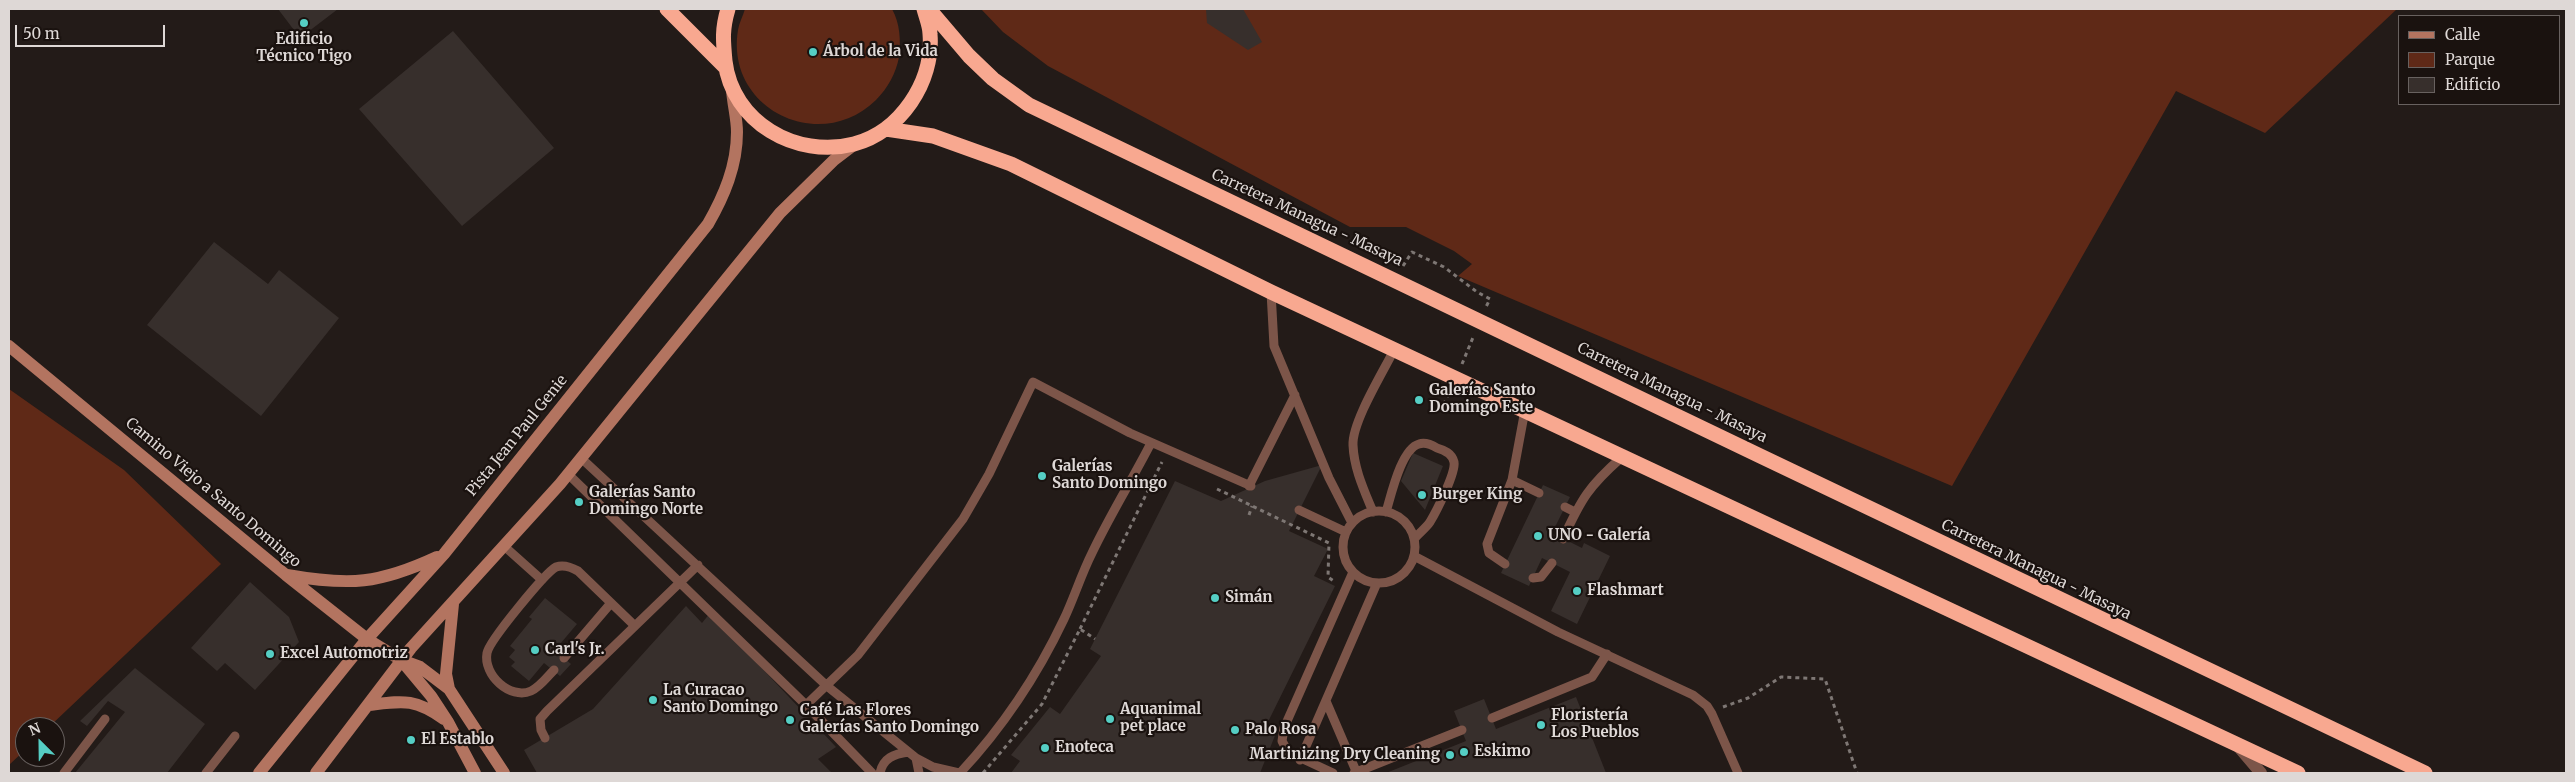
<!DOCTYPE html>
<html>
<head>
<meta charset="utf-8">
<style>
  body { margin:0 }
  #map { position:relative; width:2575px; height:782px; overflow:hidden; background:#231b18; font-family:Merriweather,serif }
  canvas { display:block }
  .frame { position:absolute; inset:0; border:10px solid #ded8d6; pointer-events:none }
  .legend { position:absolute; left:2398px; top:15px; width:162px; height:90px; box-sizing:border-box; background:#1a120f; border:1px solid #68615f; margin:0; padding:6px 9px; list-style:none; font-size:15px; color:#ded8d6 }
  .legend li { display:flex; align-items:center; gap:10px; height:25px }
  .legend b { width:25px; border:1px solid #68615f }
  .north { position:absolute; left:15px; top:717px; width:50px; height:50px; box-sizing:border-box; background:#1a120f; border:1px solid #68615f; border-radius:50%; rotate:337deg; font-size:14px; font-weight:700; line-height:20px; text-align:center; color:#ded8d6 }
  .north::after { content:''; display:block; margin:auto; width:18px; height:22px; background:#55cec4; clip-path:polygon(50% 0,100% 100%,50% 72%,0 100%) }
  .scale { position:absolute; left:15px; top:25px; width:150px; height:22px; box-sizing:border-box; border:2px solid #ded8d6; border-top:0; padding-left:6px; font-size:15px; line-height:18px; white-space:nowrap; color:#ded8d6; -webkit-text-stroke:4px #1a120f; paint-order:stroke }
</style>
</head>
<body>
<div id="map">
<canvas width="2575" height="782"></canvas>
<div class="frame"></div>
<ul class="legend">
<li><b style="height:6px;background:#b37460"></b>Calle</li>
<li><b style="height:14px;background:#5f2917"></b>Parque</li>
<li><b style="height:14px;background:#372f2c"></b>Edificio</li>
</ul>
<div class="north">N</div>
<div class="scale">50 m</div>
</div>
<script>
const context = document.querySelector('canvas').getContext('2d');
context.lineJoin = 'round';
function fillPath(path, color) { context.fillStyle = color; context.fill(path, 'evenodd'); }
function trace(path, color, width, dash) { context.strokeStyle = color; context.lineWidth = width; context.lineCap = dash ? 'butt' : 'round'; context.setLineDash(dash || []); context.stroke(path); }
function label(font, color, halo, rows, align = 'center') {
  context.font = font + ' Merriweather,serif'; context.lineWidth = 4.5; context.setLineDash([]); context.textBaseline = 'middle'; context.strokeStyle = halo; context.fillStyle = color; for (const [text, x, y, turn = 0] of rows) {
    context.save(); context.translate(x, y); context.rotate((+turn || 0) * Math.PI / 180); context.textAlign = isNaN(turn) ? turn : align; if (halo) context.strokeText(text, 0, 0); context.fillText(text, 0, 0); context.restore();
  }
}
fillPath(new Path2D(`
  M745,9H892C900,23 901,41 899,57C896,73 888,88 876,100C820,155 725,109 738,30C739,23 743,16 745,9Z
  M981,9H2397L2265,133L2176,91L1952,486L1458,276L1472,264L1454,251L1406,227H1350L1048,66L1003,32Z
  M9,389L124,470L221,564L49,727H25V750L9,765Z`), '#5f2917');
fillPath(new Path2D(`
  M278,9H338L300,38Z
  M1206,9H1243L1262,42L1248,50L1207,23Z
  M453,31L554,148L462,226L359,109Z
  M214,242L268,284L279,270L339,318L261,416L147,325Z
  M1413,453L1443,466L1425,510L1401,481Z
  M1322,465L1289,531L1328,549L1314,576L1335,586L1265,728L1276,733L1260,773H1011L1020,761L1011,755L1050,707L1060,714L1101,656L1090,649L1175,481L1221,501L1265,481Z
  M1543,485L1570,497L1552,533L1582,548L1584,543L1610,556L1577,624L1551,611L1570,572L1542,558L1529,586L1501,573Z
  M250,582L289,617L299,642L255,690L225,663L217,671L191,648Z
  M545,598L577,624L555,650L571,664L560,676L544,663L529,681L511,666L515,662L509,657L515,650L510,646L532,619L529,617Z
  M686,606L702,623L710,613L836,747L818,759L832,773H537L524,750L593,709Z
  M135,668L205,724L167,773H75L125,712L108,701L87,726L80,721Z
  M1576,697L1606,773H1386L1466,741L1454,711L1484,699L1496,729Z`), '#372f2c');
trace(new Path2D(`
  M1403,266L1412,252L1444,267L1477,292L1490,299L1486,307
  M1462,364L1474,335
  M1430,400L1443,406L1449,393
  M1217,489L1329,543L1328,577L1335,582
  M1249,515L1252,506
  M1080,629L1162,462
  M1723,707L1748,698L1781,677L1825,679L1857,773
  M983,773L1042,704L1080,629L1095,639`), '#7e7774', 3, [4, 4]);
trace(new Path2D(`
  M1271,292L1274,346L1329,478L1352,523
  M581,458L827,686L916,758L933,767L959,773
  M568,474L806,705L872,773
  M1512,480L1539,493
  M1249,486L1295,395
  M1565,507L1575,512
  M1299,510L1346,532
  M1343 547a36 36 0 1 1 72 0a36 36 0 1 1-72 0Z
  M1373,512C1364,490 1354,469 1353,445C1352,422 1383,372 1394,350
  M1386,512C1391,496 1401,449 1419,444C1425,442 1432,445 1437,448C1444,450 1452,453 1454,462C1456,473 1436,512 1430,522C1426,528 1419,533 1414,539
  M1563,539C1581,499 1589,486 1622,457
  M504,546L542,580
  M1414,556L1558,632L1693,695L1707,706L1712,714L1738,773
  M1505,564L1489,553L1487,544L1512,480L1525,410
  M1533,578L1541,577L1552,563
  M564,658L611,603
  M554,670C547,677 540,687 531,691C510,700 483,675 487,653C489,641 545,573 556,567C564,564 571,567 578,571L635,626
  M1326,701L1356,771
  M806,705L858,655L963,519L989,474L1033,382L1130,433L1251,486
  M1492,718L1592,677L1607,654
  M545,738L541,730L540,719L547,711L698,565
  M916,758L919,773
  M1300,760L1377,583
  M64,773L105,719
  M206,773L235,736
  M880,773C883,758 894,754 908,752
  M960,773C1002,728 1037,676 1064,619C1074,598 1081,575 1092,553C1110,515 1132,480 1151,443
  M1333,773L1288,752L1282,741L1284,728L1353,572
  M1354,773L1462,730`), '#7c5549', 9);
trace(new Path2D(`
  M2238,746L2261,773`), '#7c5549', 12);
trace(new Path2D(`
  M9,346L286,575L367,639L401,660L420,667L449,689L504,773
  M287,575C350,586 379,584 437,557
  M401,660L431,696L448,722L475,773
  M449,689L446,674L453,604
  M369,705C403,701 414,698 444,719
  M259,773L367,639L444,554L708,224C724,196 737,166 737,132C737,119 733,104 732,90
  M316,773L411,648L560,484L780,213L834,160L855,144`), '#b37460', 12);
trace(new Path2D(`
  M667,9L726,68
  M728,9C722,29 723,40 725,61C732,122 796,159 854,144C900,132 934,82 930,34C930,26 926,17 924,9
  M929,9L969,56L993,79L1029,105C1495,326 1958,554 2425,773
  M886,129L933,136L1011,164L1271,292L2298,773`), '#f8a890', 15);
for (const [x, y, r, color] of [
  [304,23,5,"#55cec4"],
  [813,52,5,"#55cec4"],
  [1419,400,5,"#55cec4"],
  [1042,476,5,"#55cec4"],
  [1422,495,5,"#55cec4"],
  [579,502,5,"#55cec4"],
  [1538,536,5,"#55cec4"],
  [1577,591,5,"#55cec4"],
  [1215,598,5,"#55cec4"],
  [535,650,5,"#55cec4"],
  [270,654,5,"#55cec4"],
  [653,700,5,"#55cec4"],
  [1110,719,5,"#55cec4"],
  [790,720,5,"#55cec4"],
  [1541,725,5,"#55cec4"],
  [1235,730,5,"#55cec4"],
  [411,740,5,"#55cec4"],
  [1045,748,5,"#55cec4"],
  [1464,752,5,"#55cec4"],
  [1450,755,5,"#55cec4"]
]) { const dot = new Path2D(); dot.arc(x, y, r, 0, 2 * Math.PI); context.fillStyle = color; context.fill(dot); trace(dot, '#1a120f', 2); }
label('bold 15px', '#ded8d6', '#1a120f', [
  ["Edificio",304,40,"center"],
  ["Técnico Tigo",304,57,"center"],
  ["Árbol de la Vida",823,52],
  ["Galerías Santo",1429,391],
  ["Domingo Este",1429,408],
  ["Galerías",1052,467],
  ["Santo Domingo",1052,484],
  ["Galerías Santo",589,493],
  ["Domingo Norte",589,510],
  ["Burger King",1432,495],
  ["UNO - Galería",1548,536],
  ["Flashmart",1587,591],
  ["Simán",1225,598],
  ["Carl's Jr.",545,650],
  ["Excel Automotriz",280,654],
  ["La Curacao",663,691],
  ["Santo Domingo",663,708],
  ["Aquanimal",1120,710],
  ["pet place",1120,727],
  ["Café Las Flores",800,711],
  ["Galerías Santo Domingo",800,728],
  ["Floristería",1551,716],
  ["Los Pueblos",1551,733],
  ["Palo Rosa",1245,730],
  ["El Establo",421,740],
  ["Enoteca",1055,748],
  ["Eskimo",1474,752],
  ["Martinizing Dry Cleaning",1440,755,"right"]
], 'left');
label('15px', '#ded8d6', '#1a120f', [
  ["Carretera Managua - Masaya",1307,218,25],
  ["Carretera Managua - Masaya",1672,393,26],
  ["Pista Jean Paul Genie",517,436,-51],
  ["Camino Viejo a Santo Domingo",213,493,40],
  ["Carretera Managua - Masaya",2036,570,26]
]);
</script>
</body>
</html>
